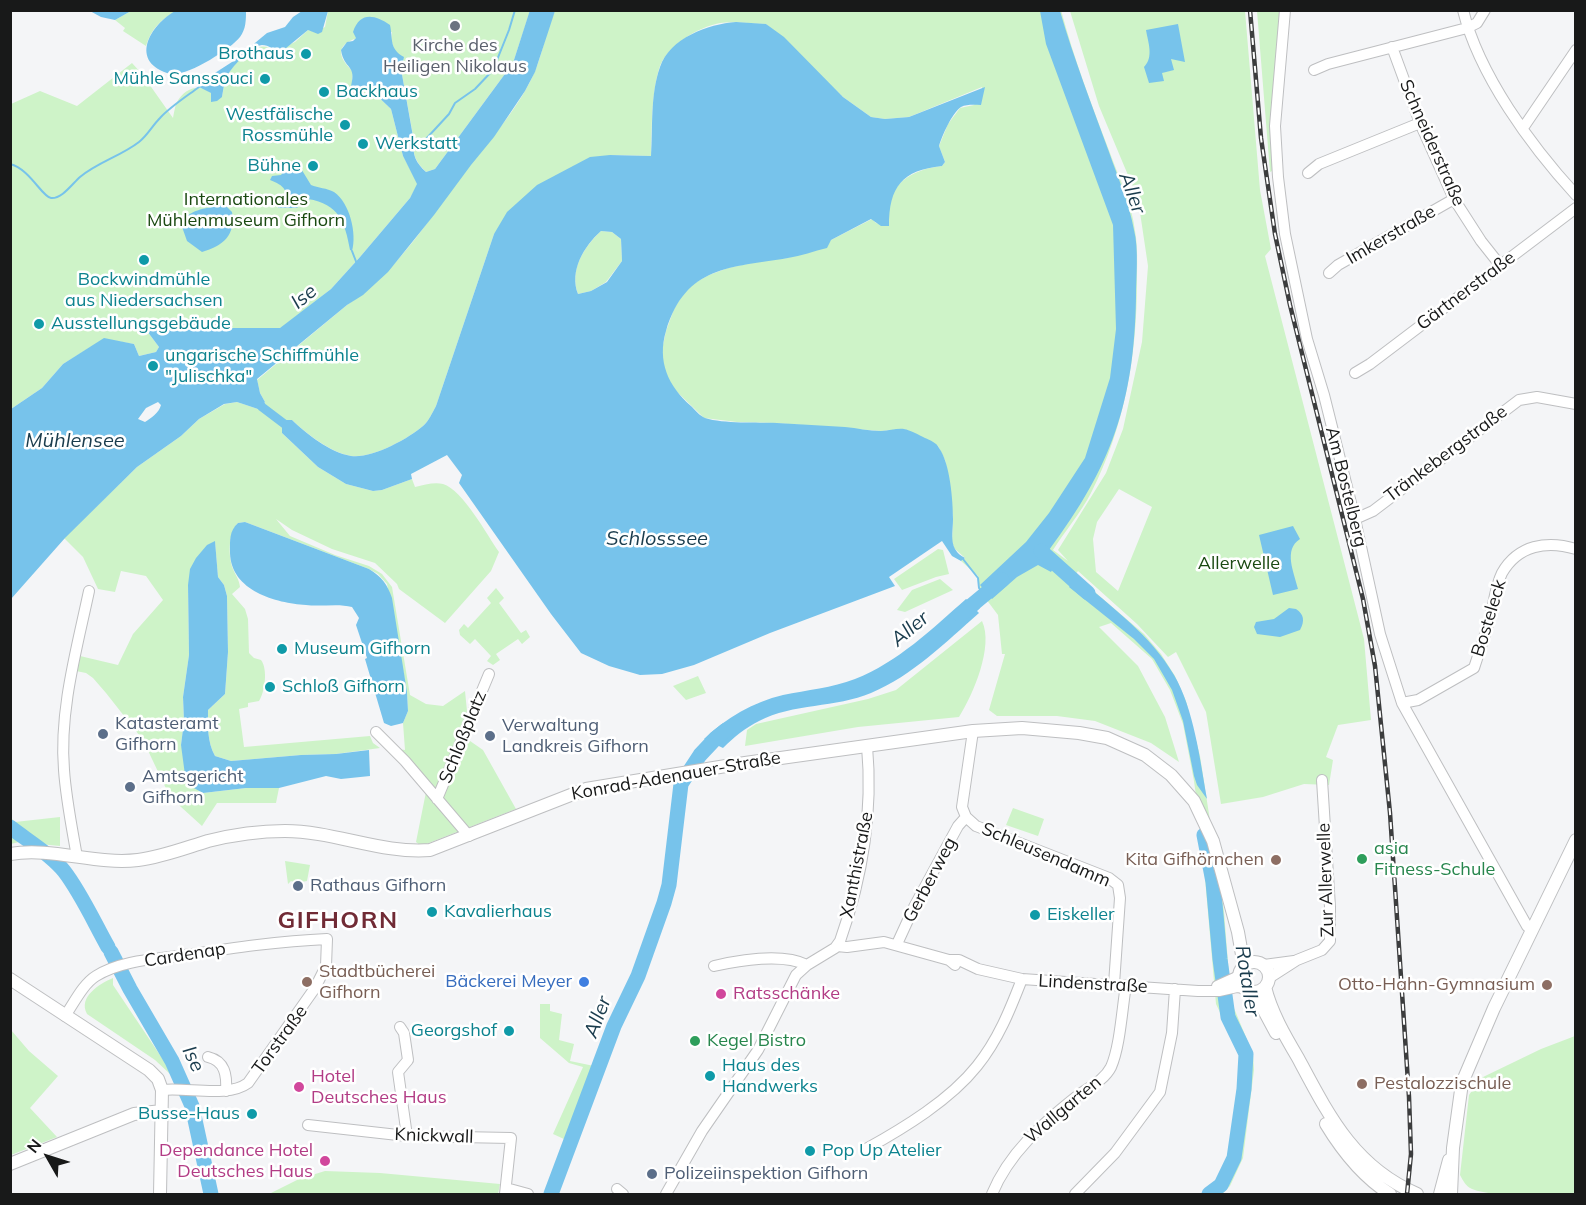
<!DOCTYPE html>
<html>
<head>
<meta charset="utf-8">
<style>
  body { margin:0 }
  #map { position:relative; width:1586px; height:1205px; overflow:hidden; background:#f4f5f7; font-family:Mulish,sans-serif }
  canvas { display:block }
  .frame { position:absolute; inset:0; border:12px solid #181919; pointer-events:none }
  .north { position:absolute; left:18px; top:1127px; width:60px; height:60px; -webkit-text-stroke:4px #fff; paint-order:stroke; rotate:309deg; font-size:16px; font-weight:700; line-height:24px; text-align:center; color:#181919 }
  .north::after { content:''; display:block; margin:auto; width:21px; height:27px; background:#181919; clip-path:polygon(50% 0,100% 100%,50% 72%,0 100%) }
</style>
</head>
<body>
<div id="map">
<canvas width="1586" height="1205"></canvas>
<div class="frame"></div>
<div class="north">N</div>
</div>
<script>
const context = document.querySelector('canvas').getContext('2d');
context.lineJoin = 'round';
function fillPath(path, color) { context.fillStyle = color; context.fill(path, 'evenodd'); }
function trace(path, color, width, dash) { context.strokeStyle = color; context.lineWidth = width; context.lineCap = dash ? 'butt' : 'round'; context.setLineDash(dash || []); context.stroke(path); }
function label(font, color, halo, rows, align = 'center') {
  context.font = font + ' Mulish,sans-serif'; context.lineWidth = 5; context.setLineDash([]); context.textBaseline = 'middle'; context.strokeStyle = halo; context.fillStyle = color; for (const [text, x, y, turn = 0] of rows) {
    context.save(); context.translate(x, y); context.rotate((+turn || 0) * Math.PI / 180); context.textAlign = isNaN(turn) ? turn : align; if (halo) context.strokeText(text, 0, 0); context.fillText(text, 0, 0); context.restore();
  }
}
fillPath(new Path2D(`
  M1061,10C1074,59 1092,106 1110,153C1119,178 1132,204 1135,231C1138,247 1137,265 1137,281C1137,355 1125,426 1091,493C1080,514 1065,531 1053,550L1068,561L1058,550L1106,473L1123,429L1142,342L1148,266L1138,199L1099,106L1070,11H1245L1260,190L1271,249L1265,256L1364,639L1371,720L1338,725L1326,757L1333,760L1329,785L1304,784L1263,797L1221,804L1206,712L1176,652L1168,657L1137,624L1078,571L1075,575L1144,634L1161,654L1175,676L1186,701L1200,756L1224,911L1231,1001L1253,1054L1254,1070L1243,1158L1230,1186L1222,1194H1204L1210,1191L1224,1173L1234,1120L1240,1058L1237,1048L1216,1004L1201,833L1194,781L1183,724L1170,690L1152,659L1111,623L1099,627L1138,666L1165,717L1179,762L1151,743L1095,721L1057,716H997L989,710L1005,654H1002L998,615L980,591L978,576L961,561L965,558L954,548L952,541L953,519L949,482L945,460L938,446L904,429L881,431L776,423L737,422L704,418L672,387L665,371L661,354L666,331L674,309L683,294L691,285L709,275L728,268L765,260L788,258L831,240L872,219L876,223L889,226C889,218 888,209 890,202C895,178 921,168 942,166L945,162L939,146L948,124L960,108L974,105L982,96V87L909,117L885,119L871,117L843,97L766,24C751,24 734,21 720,23C698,27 666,46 659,69C651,96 652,127 651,156L610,155L494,234L436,406C432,413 429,421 423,426C408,439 371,459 351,456C330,452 307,434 292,420L283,425L282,433L318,467L346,484L373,491L382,490L412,479L415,487C424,485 434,482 443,484C463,490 487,535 499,552L491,571L445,623L399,589L397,584L375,563L332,549L292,530L276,519L290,536L335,555L369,566L382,574L392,587L410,695L426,704L443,706L465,691L467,711L460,734L483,750L516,809L421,846L416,842L428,782L398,749L405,750L403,723L408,711L407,692L387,584L378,574L369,569L245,522L238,523C228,533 228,556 233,569C236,576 239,579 240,587L232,594L245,609L248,619L249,653L254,658L261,660C268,669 265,692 259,701L248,703V707L239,709L244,747L370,736L373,743L380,748L336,754L301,755L231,761L215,756C207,741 208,727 208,710L225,694L228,652L227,596L224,585L218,577L215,542L188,585L189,655L183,697L184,721L181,745L203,793L246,788H279L276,803H217L202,826L170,797L143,740L106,693L93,678L86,673L76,671L80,656L118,665L133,634L163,600L146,576L121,571L115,592L98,589L83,557L64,538L137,467L181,436L199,419L225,404L237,402L258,409L265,402L260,393L257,380L347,305C399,271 432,214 470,165C493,136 520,106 535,71C543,52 546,30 555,11ZM1119,489L1152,507L1118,591L1096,572L1093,539L1097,522Z
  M131,11H177C161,19 151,29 146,46L123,31L125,28L115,20Z
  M328,11H530L513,63L435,169L426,172C416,162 412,155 414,141L401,69L391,40L392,32C376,35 330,36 344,61C346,65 350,68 353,72L352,82L357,92L371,90L391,109L403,156L418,184L410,198L360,257L331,289L280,329L230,328L220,324L176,321L142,323L138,326L141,331H147L159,347L156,352L139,356L134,344L104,339L63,364L42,388L11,409V104L40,91L77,106L132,63L142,74L173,118C174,113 175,106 177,102C185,88 199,83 211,93V97H222C223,91 224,84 226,78C234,62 257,36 275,51L295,42L308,30L315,32L325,27Z
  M1257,11H1280C1274,65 1271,116 1274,170L1270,172Z
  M601,231L612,232L621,239L622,261L606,282L591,291L578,294C569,270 584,247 601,231Z
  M938,549L943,550L949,574L936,577L902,590L894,579Z
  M940,579L953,590L905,612L897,610L912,590Z
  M496,588L504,598L499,603L521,633L526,630L530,637L522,644L518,639L496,654L500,660L493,665L487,661L491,656L475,639L470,644L460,635L459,630L464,624L468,628L491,603L487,598Z
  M982,621C994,646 973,695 959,717L858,727L745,746L747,730L756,724L868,699L896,690Z
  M698,676L706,693L686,700L673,686Z
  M1013,808L1044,819L1038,836L1006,825Z
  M60,817V846L19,842L11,844V818L15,822Z
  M285,861L310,865L307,881L296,883L291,881L288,884Z
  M113,978V985L166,1064L170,1074L155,1060L87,1014C78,997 99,984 113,978Z
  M540,1004H550V1011L562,1014L559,1040L574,1044L570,1061L594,1066L564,1139L553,1134L583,1067L569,1063L540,1038Z
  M11,1030L29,1051L58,1076L30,1108L57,1137L11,1155Z
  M1575,1036V1194C1550,1195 1494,1198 1472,1189C1465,1186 1463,1180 1460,1175L1469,1095L1481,1078L1541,1049Z
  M325,1171L380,1173L500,1184L498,1194H269L299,1179Z`), '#cef3c8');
fillPath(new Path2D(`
  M177,10L246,11C246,20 246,29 240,37C231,49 186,77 171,74C128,63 149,25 177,10Z
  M530,10L555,11L535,72L525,91L494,137L471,165L434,215L388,272L363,295L347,305L257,379L260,393L265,402L258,409L237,402L224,404L199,419L181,436L137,467L65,538L11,599V409L42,388L63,364L104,338L134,344L139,356L156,352L159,347L147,331L138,330V326L141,323L176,321L210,323L230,328H280L331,289L360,257L410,198L417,184L403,156L391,109L371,90L357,92L351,86C357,64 344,70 341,50L347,42L353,41L356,38L353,32C360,11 375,15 390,25C393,39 389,49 404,57L401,69L414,142C412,155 416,163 426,172L435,169L513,63ZM158,402L161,405C159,413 151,418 145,422L138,419L146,408Z
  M90,11H131L115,20L101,17Z
  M302,11H328L322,32L318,34L308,30L280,53C274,50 269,45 262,45C250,46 231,68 226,78C224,84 223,91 222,97L217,101L211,102V93L199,87L204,80L232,62L267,33L285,27L293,17Z
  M1040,11H1060C1074,59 1092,105 1109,152C1118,178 1129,203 1134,230C1139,249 1136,278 1136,298C1134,402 1112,466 1049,550L1058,560L1051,572L1038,565L1017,577L992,599L980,585L1026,542L1049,513L1085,458L1110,378L1116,329L1113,225L1046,44Z
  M736,22L766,24L784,37L843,97L871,117L885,119L909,117L985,87L981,105C975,105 967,104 961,107C952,113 942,136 939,146L945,162L942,166C902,170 889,187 889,226H881L871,219L831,240L827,248C814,251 801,256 788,258C730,268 686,265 666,331C657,361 668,386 691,406C695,410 700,416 705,418C724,424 757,422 777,423C800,424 823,426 845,427C857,428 869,431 881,431C889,431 897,428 904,429C910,430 919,435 925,438C930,440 937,443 939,448C950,463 953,500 953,519C953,535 948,549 965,558L961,561L952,556L942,541L889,577L895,586L770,633L694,665L662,674L640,675L609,666L581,653L551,614L459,483L462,475L447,455L411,474L412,479L382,490L373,491L346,484L318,467L282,433V424L285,420H292C307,434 329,452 351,456C371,459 408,439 423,426C429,421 432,413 436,406L494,234L507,212L537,185L590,157L610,155L651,156C653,128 650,95 660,67C670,38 708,24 736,22ZM601,231L612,232L621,239L622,261L607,282L591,291L578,294C569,271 584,246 601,231Z
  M1178,24L1185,62L1171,59L1174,70L1162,73L1164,81L1149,83L1144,67C1154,57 1148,42 1146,30Z
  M294,165L300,167L311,185C318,188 327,188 334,192C350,203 357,234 352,251L350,250C345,222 339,204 308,199L304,200L297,208H278V204C293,192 283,185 270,180L272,176L281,175L287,167Z
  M221,205L227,207L232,212C236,235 223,246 202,252L187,241L181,224C189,209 204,209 221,205Z
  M245,522L369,569C382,577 387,584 392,598L407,692L408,711L403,723L391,726L384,723L365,659L367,658L356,625L359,618L352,607C338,603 321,607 306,605C276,603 231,591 230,553C230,541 229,531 238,523Z
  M1293,526L1300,539C1283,550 1294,572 1298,589L1273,595L1259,535Z
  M215,541L218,577L224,585L227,596L228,652L225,694L208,710C208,727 207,741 215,756L231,761L301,755L336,754L369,750L370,776L341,779L326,776L279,788H246L203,793L192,787L185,775L181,745L184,721L183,697L189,655L188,585L190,569L196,558L207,545Z
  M1077,577C1111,607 1151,635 1174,675C1194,709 1200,760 1207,799L1197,785L1194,776L1183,721L1172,690L1154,659L1134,639L1069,587Z
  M966,599L969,601L971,599L980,608L977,611L979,613C946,642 912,676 871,693C836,708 793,703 759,721C745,728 734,737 723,748L704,739C726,718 753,702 783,695C807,690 832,688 855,679C898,662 932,629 966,599Z
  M1289,608L1296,609C1304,614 1305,621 1300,630L1280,637L1257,634L1254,627L1256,622L1274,619Z`), '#77c3eb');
trace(new Path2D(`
  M414,142L425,140L449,114L455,103L475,89L493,70L509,30L515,10
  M10,164C30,169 42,197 51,198C62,199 72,184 80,177C98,162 121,156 139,142C148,135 152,126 160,118C170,107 187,96 199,87
  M352,251L357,264
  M963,559L978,578L979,588L984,595`), '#77c3eb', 2);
trace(new Path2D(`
  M256,399L262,407L291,429`), '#77c3eb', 9);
trace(new Path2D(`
  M1041,551L1088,593
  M960,615L1002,580
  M10,827C28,841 49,853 64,871C81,893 94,922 108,947
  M1204,835L1213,882L1220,959L1228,1017L1246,1054L1244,1089L1234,1158L1221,1185L1209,1194
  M111,952L130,989L172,1061L192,1106L211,1194
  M551,1194L614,1026L638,976L664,903L669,885L681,784L700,755L716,738L726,730`), '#77c3eb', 15);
const minor = new Path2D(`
  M1285,10L1275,126L1278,177L1285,234L1307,339L1324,395L1355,519L1380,634L1402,703L1527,926L1532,930
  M1463,10C1479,75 1531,146 1576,195
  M1392,47L1420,123L1454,199L1481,241L1500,265
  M1314,70L1328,64L1467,28L1477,23L1485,10
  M1523,128L1576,50
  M1308,173L1319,164L1420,123
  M1329,273L1338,265L1454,199
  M1355,373L1370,364L1576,208
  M1355,519L1373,511L1519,400L1537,397L1576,404
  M1402,703L1418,700L1474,668C1480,650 1486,632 1491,614C1494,601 1496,585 1502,573C1518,545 1547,540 1576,549
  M973,731L962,807L966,817L976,826L1109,878L1118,885L1120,898L1114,984
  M376,732L405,761L469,836
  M437,799L489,674
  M77,857C72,828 66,799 64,770C59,711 77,648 89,591
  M897,944L914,907L958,826L966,817
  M837,946L847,947L884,942L949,960L955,965
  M949,960H959L978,969L1022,979L1198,991H1219L1237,987L1244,988
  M1264,965L1294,961
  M714,966C740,960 783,953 807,965
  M1269,978L1297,960L1322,950L1330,941V907L1322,780
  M1217,986L1239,976
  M65,1016C74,1003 83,984 96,976C121,960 157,959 185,955C232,948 279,941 327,939L326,966L315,988L248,1083C228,1098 187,1087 162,1090
  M400,1027L404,1033L408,1060L398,1072L407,1136
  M208,1057C225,1061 227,1075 226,1091
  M308,1125L407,1136L511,1138L505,1194
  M866,1149C904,1128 950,1100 977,1066C998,1040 1010,1010 1022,979
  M506,1188L528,1194
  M617,1189L623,1194
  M666,1194L702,1131L758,1050L796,975L807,965L835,948L840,941C862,879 873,811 867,746
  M992,1194C1009,1153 1042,1124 1076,1097C1087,1088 1104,1081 1111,1067C1120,1047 1122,1009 1126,985
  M1075,1194L1115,1153L1160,1092L1172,1033L1175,989`);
const tertiary = new Path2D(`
  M10,854C53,847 95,865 138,860C162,857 185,848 208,841C232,835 260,831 285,831C334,831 382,854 430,850L586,789L738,764L973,731L1022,728L1079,733L1107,738L1145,755L1171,775L1194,801L1213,841L1238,932L1244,966
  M1239 977a15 15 0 1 1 30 0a15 15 0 1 1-30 0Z
  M10,979L149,1070L158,1079L162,1090L160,1194
  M1265,987C1271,1012 1285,1036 1298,1058C1329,1116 1354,1167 1417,1194
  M1254,992L1276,1033
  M1326,1124C1343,1152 1363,1177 1390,1194
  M10,1164L134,1114L162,1111
  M1440,1194L1449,1160
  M1451,1194L1453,1148L1462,1083L1494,1008L1576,840`);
trace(minor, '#bebfc1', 12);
trace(tertiary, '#bebfc1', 14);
trace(minor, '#fff', 10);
trace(tertiary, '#fff', 12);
const rail = new Path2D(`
  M1250,10L1261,138L1275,234L1290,305L1363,599L1375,666L1390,813L1409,1097L1411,1154L1407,1194`);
trace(rail, '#3c3d3e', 4.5);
trace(rail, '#fff', 2, [7]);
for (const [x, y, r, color] of [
  [455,26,6,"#6b7280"],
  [306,54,6,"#0f9aa8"],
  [265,79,6,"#0f9aa8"],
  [324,92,6,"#0f9aa8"],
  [345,125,6,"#0f9aa8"],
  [363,144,6,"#0f9aa8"],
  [313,166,6,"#0f9aa8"],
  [144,260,6,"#0f9aa8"],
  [39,324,6,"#0f9aa8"],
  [153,366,6,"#0f9aa8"],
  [282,649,6,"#0f9aa8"],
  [270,687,6,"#0f9aa8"],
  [103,734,6,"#5c6f8a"],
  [490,736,6,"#5c6f8a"],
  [130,787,6,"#5c6f8a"],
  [1362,859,6,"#2e9e5b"],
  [1276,860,6,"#8d6e63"],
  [298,886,6,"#5c6f8a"],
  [432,912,6,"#0f9aa8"],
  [1035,915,6,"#0f9aa8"],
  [307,982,6,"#8d6e63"],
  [584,982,6,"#3f7fe0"],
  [1547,985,6,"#8d6e63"],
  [721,994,6,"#d1479c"],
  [509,1031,6,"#0f9aa8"],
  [695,1041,6,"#2e9e5b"],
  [710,1076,6,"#0f9aa8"],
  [1362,1084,6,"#8d6e63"],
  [299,1087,6,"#d1479c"],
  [252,1114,6,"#0f9aa8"],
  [810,1151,6,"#0f9aa8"],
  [325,1161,6,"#d1479c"],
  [652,1174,6,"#5c6f8a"]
]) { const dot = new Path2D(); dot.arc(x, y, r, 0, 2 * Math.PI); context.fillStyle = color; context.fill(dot); trace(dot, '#fff', 2); }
label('18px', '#5b616d', '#fff', [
  ["Kirche des",455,46],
  ["Heiligen Nikolaus",455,67]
]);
label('18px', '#0d838f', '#fff', [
  ["Brothaus",294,54,"right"],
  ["Mühle Sanssouci",253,79,"right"],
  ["Backhaus",336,92],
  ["Westfälische",333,115,"right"],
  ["Rossmühle",333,136,"right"],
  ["Werkstatt",375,144],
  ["Bühne",301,166,"right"],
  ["Bockwindmühle",144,280,"center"],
  ["aus Niedersachsen",144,301,"center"],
  ["Ausstellungsgebäude",51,324],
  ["ungarische Schiffmühle",165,356],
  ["\"Julischka\"",165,377],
  ["Museum Gifhorn",294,649],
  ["Schloß Gifhorn",282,687],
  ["Kavalierhaus",444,912],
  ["Eiskeller",1047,915],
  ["Georgshof",497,1031,"right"],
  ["Haus des",722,1066],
  ["Handwerks",722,1087],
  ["Busse-Haus",240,1114,"right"],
  ["Pop Up Atelier",822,1151]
], 'left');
label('18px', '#181919', '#fff', [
  ["Schneiderstraße",1432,143,66],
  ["Imkerstraße",1391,235,-30],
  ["Gärtnerstraße",1466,291,-37],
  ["Tränkebergstraße",1446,454,-37],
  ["Am Bostelberg",1346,487,76],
  ["Bosteleck",1489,618,-73],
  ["Schloßplatz",463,737,-68],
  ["Konrad-Adenauer-Straße",676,776,-10],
  ["Schleusendamm",1046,855,23],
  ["Xanthistraße",857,865,-79],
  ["Gerberweg",930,880,-62],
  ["Zur Allerwelle",1326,880,-92],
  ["Cardenap",185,955,-9],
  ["Lindenstraße",1093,984,3],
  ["Torstraße",280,1040,-54],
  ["Wallgarten",1063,1110,-40],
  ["Knickwall",434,1136,2]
]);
label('18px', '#1a4911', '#fff', [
  ["Internationales",246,200],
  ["Mühlenmuseum Gifhorn",246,221],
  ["Allerwelle",1239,564]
]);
label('18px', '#4e5e75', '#fff', [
  ["Katasteramt",115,724],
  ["Gifhorn",115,745],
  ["Verwaltung",502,726],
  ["Landkreis Gifhorn",502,747],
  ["Amtsgericht",142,777],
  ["Gifhorn",142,798],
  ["Rathaus Gifhorn",310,886],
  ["Polizeiinspektion Gifhorn",664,1174]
], 'left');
label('18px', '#27864d', '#fff', [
  ["asia",1374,849],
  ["Fitness-Schule",1374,870],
  ["Kegel Bistro",707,1041]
], 'left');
label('18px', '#785e54', '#fff', [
  ["Kita Gifhörnchen",1264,860],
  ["Stadtbücherei",319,972,"left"],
  ["Gifhorn",319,993,"left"],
  ["Otto-Hahn-Gymnasium",1535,985],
  ["Pestalozzischule",1374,1084,"left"]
], 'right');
label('18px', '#366cbe', '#fff', [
  ["Bäckerei Meyer",572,982]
], 'right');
label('18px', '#b23c85', '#fff', [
  ["Ratsschänke",733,994],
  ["Hotel",311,1077],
  ["Deutsches Haus",311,1098],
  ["Dependance Hotel",313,1151,"right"],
  ["Deutsches Haus",313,1172,"right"]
], 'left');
label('italic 20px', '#1a3c4d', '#fff', [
  ["Aller",1132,193,70],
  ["Ise",304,297,-39],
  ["Mühlensee",75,441],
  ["Schlosssee",657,539],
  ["Aller",910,629,-40],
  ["Rotaller",1247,981,81],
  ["Aller",598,1017,-69],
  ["Ise",193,1059,64]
]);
context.letterSpacing = '1.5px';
label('bold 24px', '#712b35', '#fff', [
  ["GIFHORN",338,921]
]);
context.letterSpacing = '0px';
</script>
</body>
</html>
